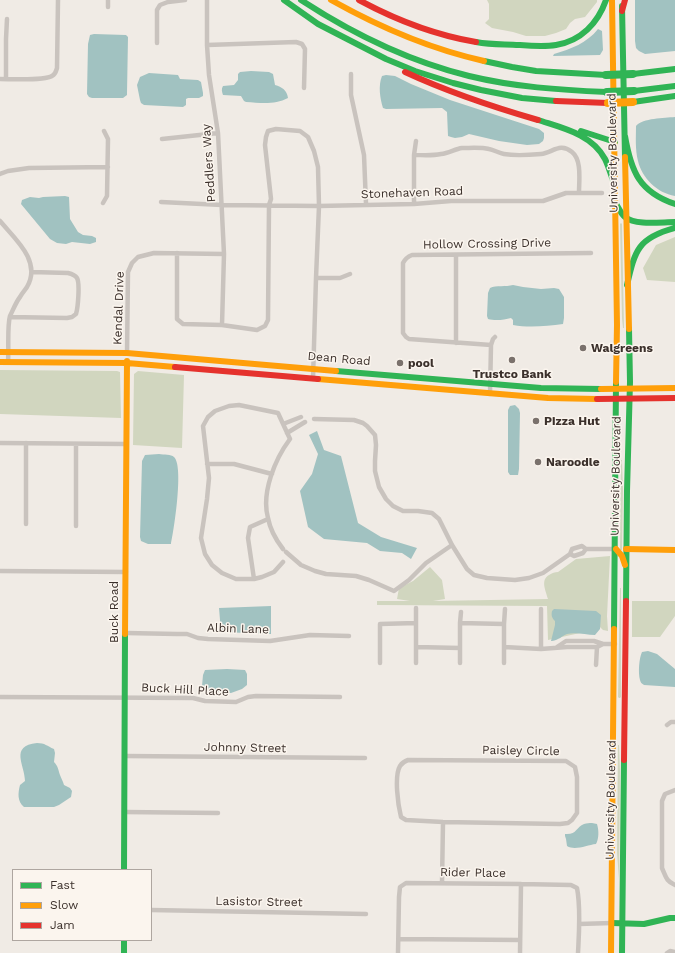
<!DOCTYPE html>
<html>
<head>
<meta charset="utf-8">
<style>
  body { margin:0 }
  #map { position:relative; width:675px; height:953px; overflow:hidden; background:#f0ebe5; font-family:"Work Sans",sans-serif }
  canvas { display:block }
  .legend { position:absolute; left:12px; top:869px; width:140px; height:72px; box-sizing:border-box; background:#fbf5ee; border:1px solid #aea6a0; margin:0; padding:5px 7px; list-style:none; font-size:12px; color:#3b302b }
  .legend li { display:flex; align-items:center; gap:8px; height:20px }
  .legend b { width:20px; border:1px solid #aea6a0 }
</style>
</head>
<body>
<div id="map">
<canvas width="675" height="953"></canvas>
<ul class="legend">
<li><b style="height:5px;background:#30b455"></b>Fast</li>
<li><b style="height:5px;background:#ff9f0a"></b>Slow</li>
<li><b style="height:5px;background:#e5322d"></b>Jam</li>
</ul>
</div>
<script>
const context = document.querySelector('canvas').getContext('2d');
context.lineJoin = 'round';
function fillPath(path, color) { context.fillStyle = color; context.fill(path, 'evenodd'); }
function trace(path, color, width, dash) { context.strokeStyle = color; context.lineWidth = width; context.lineCap = dash ? 'butt' : 'round'; context.setLineDash(dash || []); context.stroke(path); }
function label(font, color, halo, rows, align = 'center') {
  context.font = font + ' "Work Sans",sans-serif'; context.lineWidth = 3; context.setLineDash([]); context.textBaseline = 'middle'; context.strokeStyle = halo; context.fillStyle = color; for (const [text, x, y, turn = 0] of rows) {
    context.save(); context.translate(x, y); context.rotate((+turn || 0) * Math.PI / 180); context.textAlign = isNaN(turn) ? turn : align; if (halo) context.strokeText(text, 0, 0); context.fillText(text, 0, 0); context.restore();
  }
}
fillPath(new Path2D(`
  M487,0H597V2L585,17L575,19L570,23L566,29L556,33L545,36H526L513,32L492,28L485,23L489,19V4Z
  M621,223L622,224L624,328H623L622,318L620,224Z
  M675,237V282L647,280L643,268L656,245Z
  M0,370L117,371L120,372L121,418L0,414Z
  M138,371L184,375L182,448L133,445L134,374Z
  M621,460H622L623,489L622,550H620Z
  M610,556L607,616L608,631L603,630L600,627L580,633L548,640L547,606L377,605V601H410L397,599L399,588L413,581L430,567L442,580L445,599L433,601L548,599C546,591 540,580 549,575C552,573 555,572 558,572L576,559Z
  M620,588H621V697L620,698H619L618,697Z
  M632,601H675V616L660,637H632Z
  M618,745H619L620,771L619,879L617,853Z`), '#d1d6bf');
fillPath(new Path2D(`
  M635,0H675V51L645,54L639,51L636,48L635,41Z
  M598,29L602,31L603,50L600,55L553,56L554,54C571,49 587,43 598,29Z
  M94,34L126,35L128,37L127,93V95L123,98H92L89,97L87,94L88,44L90,35Z
  M251,71L269,72L273,74L275,85C282,87 287,90 288,98C275,105 261,103 246,102L244,101L241,96L223,95C222,92 221,89 223,86L234,85L238,80V74L240,72Z
  M149,73L178,75L180,79L198,80L201,82L203,93V96L199,98H188L186,99V105L183,107L144,105L141,103L140,100L137,85L140,77Z
  M386,75L395,76L411,84L450,100L539,129L544,133V138L543,141L539,144L527,145L499,141L469,134L462,137L455,138L451,137L448,136L447,112L442,108L386,109L383,108C380,98 378,86 382,76Z
  M675,117V196C657,193 642,178 638,161C635,149 636,137 636,126C643,118 664,118 675,117Z
  M65,196L69,197L70,219L78,232L83,235L92,236L96,238V242L90,244L72,242L66,244L57,243L50,239L21,204L22,200L30,197L39,198L43,197Z
  M513,285L523,287L541,289L554,288L559,289L564,297V318L563,324C547,326 529,328 513,325V320L511,318C504,320 495,321 488,319L487,316L488,293L490,288C496,285 506,287 513,285Z
  M515,405L519,409L520,413L519,469L518,475H510L508,472V410L510,406Z
  M317,431L324,450L341,456L358,523L381,537L417,548L411,559L402,553L380,551L367,543L324,539L308,527L300,491L312,474L318,454L309,435Z
  M159,454C164,455 171,454 174,457C184,466 174,530 171,544H148L141,541L140,537L142,461L145,455Z
  M271,606V634L221,632L219,608Z
  M554,609L596,611L601,615L600,629L595,635C586,635 576,632 567,634C562,636 559,640 552,641H551L555,625V621C552,618 551,616 552,611Z
  M648,651L657,654L675,669V687L644,685C641,683 641,683 640,680C638,673 639,658 642,652Z
  M227,669L245,670L247,674V685L242,689L231,693L206,691L202,686L203,675L205,670Z
  M37,743C45,743 47,746 54,749L55,753L54,762C58,766 58,769 60,775C61,778 63,781 64,785L70,788L72,791L71,797L59,805L54,807H24C17,801 18,793 20,785L25,781C25,765 9,746 37,743Z
  M592,823L597,824C599,830 599,839 596,844C587,845 575,851 567,846L566,839L565,836V834C577,835 576,827 584,824C587,823 589,823 592,823Z`), '#a1c2c1');
trace(new Path2D(`
  M207,0V45L209,75L218,133L224,254L222,325
  M108,7V0
  M157,43V10L160,5L168,2L185,0
  M207,45L296,42L302,44L305,49L304,88
  M351,74V95L364,155L366,204
  M0,79C11,79 44,81 52,76C56,74 56,71 57,68L58,0
  M6,79V39L7,19
  M162,139L218,133
  M414,155C423,155 432,156 441,154C449,153 455,149 462,148C471,148 481,147 489,149C494,150 499,153 504,154C515,156 530,155 541,154C552,153 560,142 572,152C582,160 579,180 579,193
  M0,174L8,171L29,168L108,167
  M161,202L222,205L319,206L414,204L451,201H543L566,193H602
  M103,203L107,196L108,139L104,131
  M414,204V155L416,141
  M0,221C15,239 42,261 27,287C25,290 22,293 20,297C16,302 13,310 10,316C7,326 9,350 8,362
  M177,253V319L183,324L222,325L257,330L265,326L268,320L269,205L271,199L265,145L266,137L268,131L276,129L300,131L308,137L314,151L318,167L319,206L316,278L313,379
  M316,278H340L350,274
  M10,317L67,318L72,317L76,314C78,308 80,283 77,278C75,275 72,274 68,273L32,272
  M456,343V255
  M491,345L409,339L406,337L403,333V263C405,259 407,257 412,255L591,253
  M127,353L128,272L132,263L138,257L154,253L224,254
  M490,394L491,345L493,339L495,337
  M314,419L354,420L363,423L367,426L375,435L376,445L375,461V471L379,487L386,499L393,506L403,511H418L432,513L439,519L452,545L467,569L474,575L487,578L515,580L529,578L543,573L570,554L572,549L582,546L586,549L583,553L574,556L570,554
  M283,424L301,417
  M287,433L305,422
  M0,443L126,444
  M207,464H234L272,474
  M26,524V443
  M76,526V444
  M283,549C276,540 270,529 268,518C261,493 275,459 290,439L278,413L239,405L229,406L215,411L208,417L203,426L209,478L207,499L201,538L205,554L212,565L222,573L236,579H254L262,577L274,572L283,562
  M586,549H616
  M286,552L301,565L315,571L326,574L356,576L369,580L394,591L409,580L426,563L452,545
  M0,571L126,572
  M254,579L248,538L250,527L268,519
  M416,623V608
  M460,623L461,612
  M504,624L505,609
  M126,633L177,634H187L198,638L208,639L270,641L310,635L349,636
  M557,647L566,641H594L603,644H615
  M541,649V609
  M380,663V624L416,623V647L460,648V623L504,624V647L541,649L567,647H597L603,644
  M416,663V647
  M460,663V648
  M504,663V647
  M596,665L597,647
  M0,697L193,698L205,701L236,702L248,697L256,696L340,697
  M667,725L671,722H675
  M125,756L365,758
  M408,760L566,761L575,767L577,777V813L572,820L568,823L560,824L443,822L406,820L401,817C398,805 394,776 400,766C402,763 405,761 408,760Z
  M675,790L665,794L662,801V868C666,877 666,881 675,885
  M124,812L218,813
  M442,883L443,822
  M151,910L366,914
  M579,924L612,923
  M399,939L520,940
  M398,953L399,897L400,887L406,883L521,884L571,885L577,888C581,908 579,933 578,953
  M520,953L521,884
  M667,953L670,951L675,952`), '#c9c3be', 4.5);
trace(new Path2D(`
  M284,0L318,24L386,59L415,71L453,83L481,90L522,98L556,101
  M301,0C353,34 408,61 469,76C514,87 560,90 607,92
  M622,6L625,157
  M476,42C492,45 504,44 519,45C532,46 544,47 556,45C581,41 598,23 606,0
  M484,61L512,67L536,71L606,75
  M633,74L675,69
  M634,91L675,86
  M633,102L675,96
  M538,120C562,128 592,134 605,159C609,167 611,176 615,185
  M581,131L615,142
  M625,136C631,171 639,192 675,204
  M616,204C619,208 621,214 625,217C636,226 661,222 675,222
  M627,285C635,250 638,238 675,228
  M336,371L541,388L601,389
  M626,601L627,491L630,382L629,329
  M614,629L616,382
  M124,870L125,634
  M612,923L644,924L670,918H675
  M124,940V953
  M622,953L624,760`), '#30b455', 6);
trace(new Path2D(`
  M331,0C379,27 430,49 484,61
  M612,0L617,325L616,382
  M625,157L629,329
  M0,352L127,353L336,371
  M0,362L127,363L175,367
  M318,379L548,398L597,399
  M601,389L675,388
  M616,549L622,556L625,565
  M626,549L675,550
  M125,634L127,361
  M611,953L614,629`), '#ff9f0a', 6);
trace(new Path2D(`
  M359,0C396,20 435,35 476,42
  M622,11L625,0
  M405,72C448,92 493,107 538,120
  M556,101L608,103
  M175,367L318,379
  M597,399L675,398
  M624,760L626,601`), '#e5322d', 6);
trace(new Path2D(`
  M606,75L633,74
  M607,92L634,91`), '#30b455', 8);
trace(new Path2D(`
  M608,103L633,102`), '#ff9f0a', 8);
for (const [x, y, r, color] of [
  [583,348,4,"#7a716c"],
  [512,360,4,"#7a716c"],
  [400,363,4,"#7a716c"],
  [536,421,4,"#7a716c"],
  [538,462,4,"#7a716c"]
]) { const dot = new Path2D(); dot.arc(x, y, r, 0, 2 * Math.PI); context.fillStyle = color; context.fill(dot); trace(dot, '#fbf5ee', 1.5); }
label('12px', '#3b302b', '#fbf5ee', [
  ["University Boulevard",613,153,-91],
  ["Peddlers Way",209,163,-94],
  ["Stonehaven Road",412,193,-2],
  ["Hollow Crossing Drive",487,244,-1],
  ["Kendal Drive",119,308,-88],
  ["Dean Road",339,359,5],
  ["University Boulevard",616,476,-89],
  ["Buck Road",114,612,-90],
  ["Albin Lane",238,629,2],
  ["Buck Hill Place",185,690,3],
  ["Johnny Street",245,748,1],
  ["Paisley Circle",521,751,1],
  ["University Boulevard",611,800,-89],
  ["Rider Place",473,873,1],
  ["Lasistor Street",259,902,1]
]);
label('bold 12px', '#3b302b', '#fbf5ee', [
  ["Walgreens",591,348],
  ["pool",408,363],
  ["Trustco Bank",512,374,"center"],
  ["Pizza Hut",544,421],
  ["Naroodle",546,462]
], 'left');
</script>
</body>
</html>
